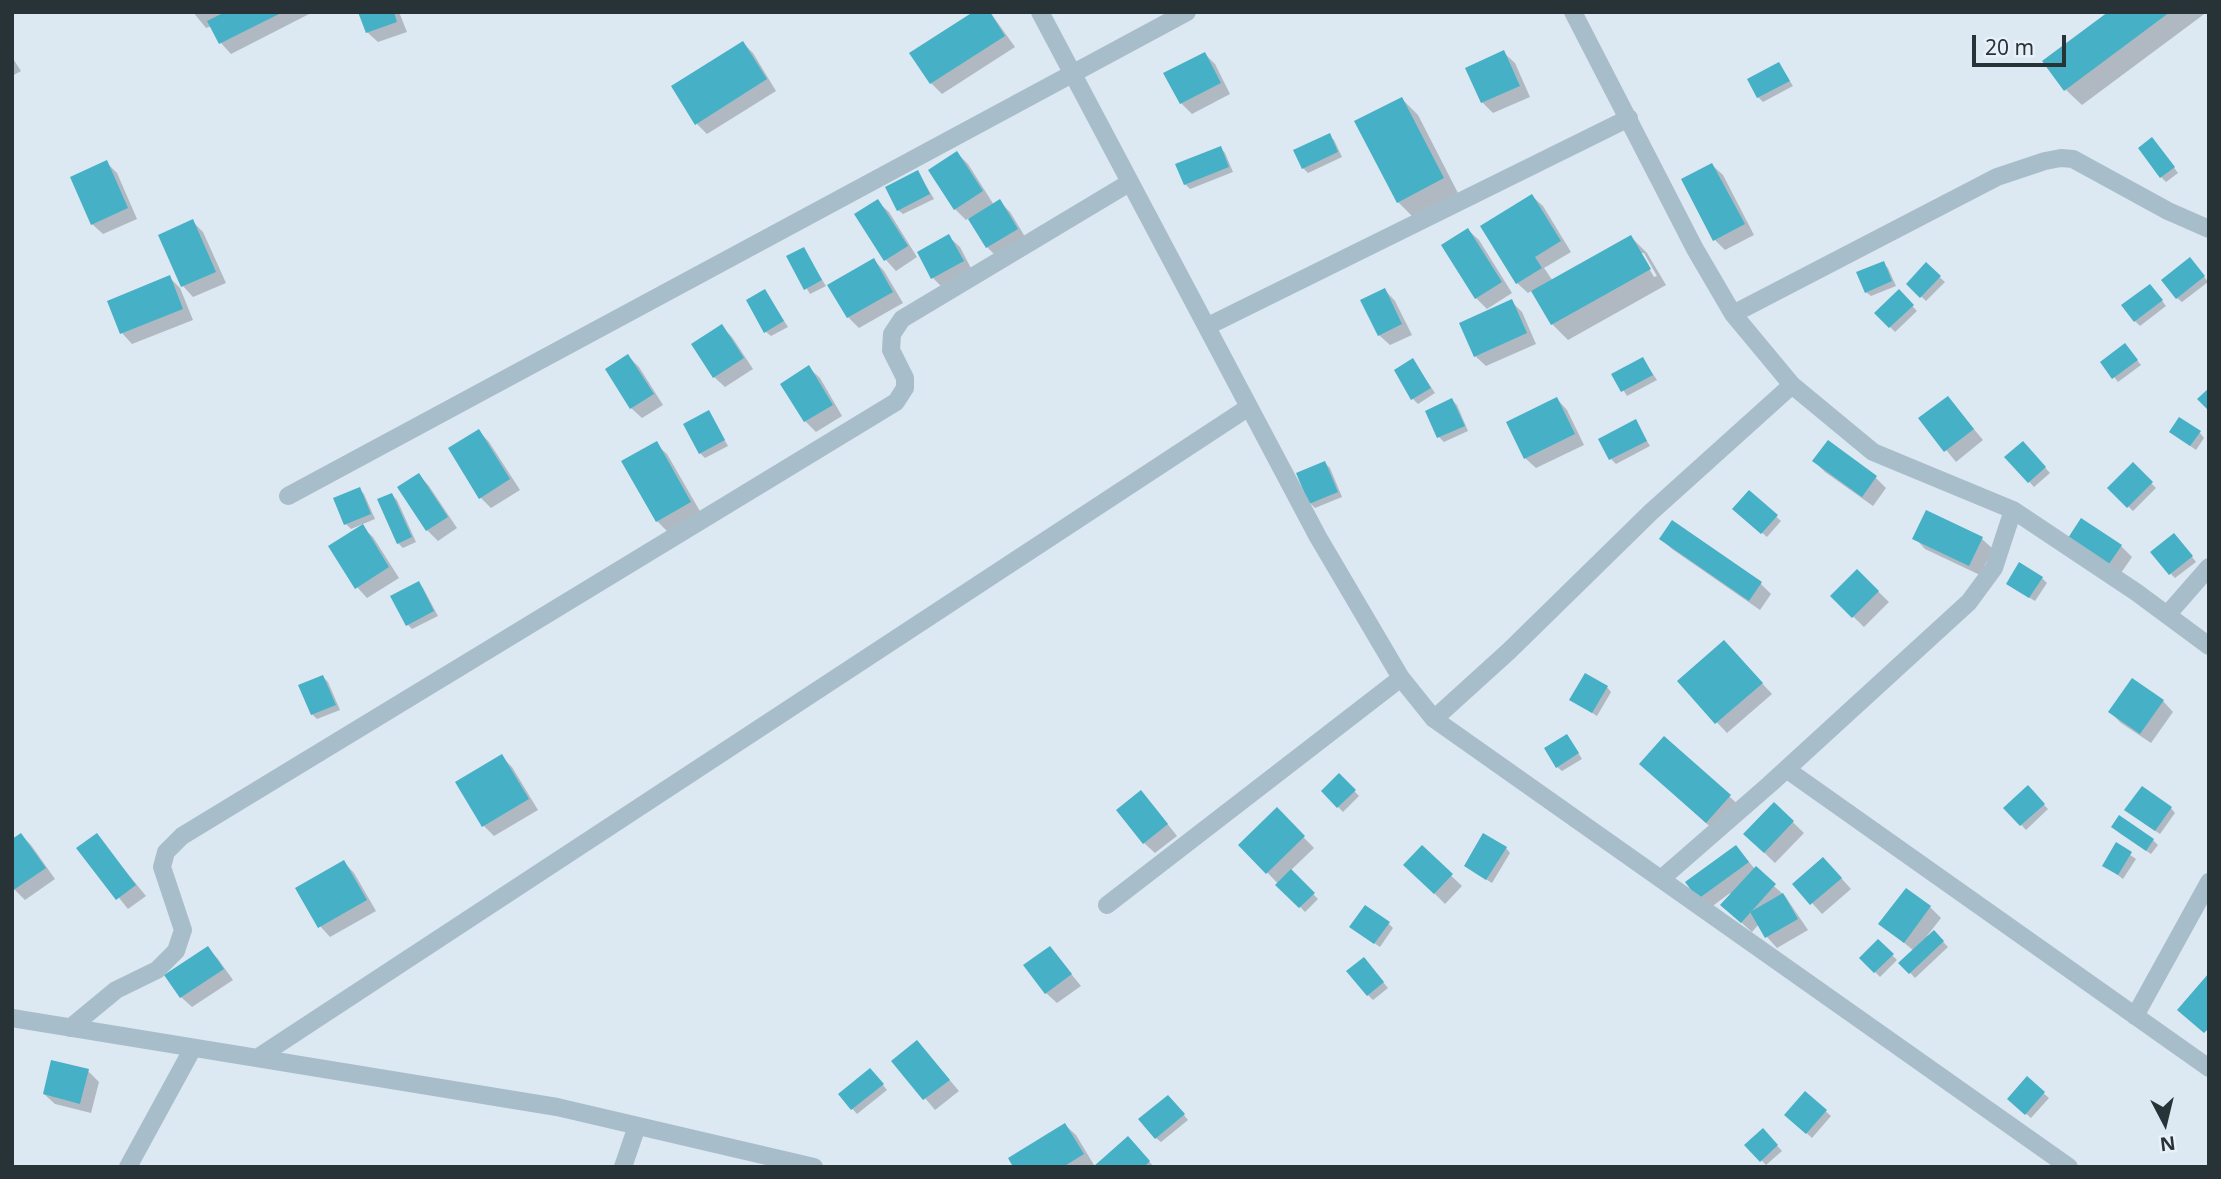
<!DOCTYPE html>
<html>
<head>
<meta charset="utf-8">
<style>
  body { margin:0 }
  #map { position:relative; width:2221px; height:1179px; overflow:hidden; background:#dce8f2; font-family:"Noto Sans",sans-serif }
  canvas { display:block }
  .frame { position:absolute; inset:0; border:14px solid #283337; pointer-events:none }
  .north { position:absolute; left:2130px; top:1088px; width:70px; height:70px; -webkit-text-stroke:5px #e8f1fa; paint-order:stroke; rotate:173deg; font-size:19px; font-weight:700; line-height:28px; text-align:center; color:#283337 }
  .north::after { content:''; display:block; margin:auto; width:24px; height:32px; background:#283337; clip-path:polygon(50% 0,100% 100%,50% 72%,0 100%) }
  .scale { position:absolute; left:1972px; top:35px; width:94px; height:32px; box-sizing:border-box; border:4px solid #283337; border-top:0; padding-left:9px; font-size:21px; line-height:24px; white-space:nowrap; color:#283337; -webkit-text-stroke:5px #e8f1fa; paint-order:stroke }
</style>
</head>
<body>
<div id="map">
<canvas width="2221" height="1179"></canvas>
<div class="frame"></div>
<div class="north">N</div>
<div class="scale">20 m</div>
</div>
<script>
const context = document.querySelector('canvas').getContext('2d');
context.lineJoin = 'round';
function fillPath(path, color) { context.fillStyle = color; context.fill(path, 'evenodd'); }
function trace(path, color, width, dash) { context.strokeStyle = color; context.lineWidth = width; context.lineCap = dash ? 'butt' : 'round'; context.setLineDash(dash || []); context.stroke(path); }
fillPath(new Path2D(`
  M193,12H313L231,54L221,43L212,26L206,28Z
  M360,12H399L407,32L378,42L367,32Z
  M976,12H990L1015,47L942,94L931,83L912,54Z
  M2111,12H2207L2082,105L2066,90Z
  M743,43L753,53L776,91L707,134L697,124Z
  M1504,53L1515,63L1530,97L1493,113L1482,102Z
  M1205,54L1215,64L1230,94L1192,114L1181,103Z
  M12,57L21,71L12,76Z
  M1779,64L1793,86L1763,102L1758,97Z
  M1402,99L1418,115L1459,195L1414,218L1398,202Z
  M1329,136L1334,140L1342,157L1308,173L1303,168Z
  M2157,144L2178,173L2166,182L2161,177Z
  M1221,148L1225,153L1233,172L1190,189L1185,184Z
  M957,153L968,164L994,205L1000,202L1010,212L1027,240L998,258L987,247L969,218L966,220L955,209Z
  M107,163L117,173L137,219L103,234L92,224Z
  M1712,165L1723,175L1754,235L1725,250L1715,240Z
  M918,172L934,199L903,214L898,210Z
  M1532,196L1543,206L1571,252L1544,268L1553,281L1631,237L1647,253L1666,285L1568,340L1552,324L1533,290L1528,293L1517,283ZM1640,253H1644L1657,276L1654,277Z
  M878,202L889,212L917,257L896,271L886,260L857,215Z
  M192,221L203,232L226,283L193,297L183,286L160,235Z
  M1468,230L1479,240L1512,293L1487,309L1476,298Z
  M949,237L960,247L973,272L943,288L933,278Z
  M803,249L826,286L810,294L788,257Z
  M874,260L884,271L903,303L859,328L848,317L830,286Z
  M1883,263L1888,268L1896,286L1871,296L1866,292Z
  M2195,264L2208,282L2182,302L2177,298Z
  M1926,265L1945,282L1926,301L1908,284Z
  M169,277L180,288L193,320L132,344L122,333Z
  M1385,290L1395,301L1412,335L1390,345L1379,335Z
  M765,291L788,327L771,336L766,332Z
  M2155,291L2166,306L2140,326L2135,321Z
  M1899,292L1917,311L1895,332L1877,313Z
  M1511,301L1522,312L1536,344L1486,366L1475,356Z
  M722,327L732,337L753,369L725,387L714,377Z
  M2129,350L2141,365L2118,382L2114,377Z
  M628,356L639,367L663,405L642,418L631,408Z
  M1643,359L1657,380L1627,396L1614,375Z
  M1413,360L1435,393L1418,404L1413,399Z
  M809,368L820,378L842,416L816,432L805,421Z
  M1948,398L1983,440L1956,462L1920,418Z
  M1557,399L1567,410L1584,445L1536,468L1525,458Z
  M1452,400L1457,405L1468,431L1444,442L1439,437Z
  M709,412L728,446L705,458L700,453Z
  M1635,421L1650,446L1616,464L1611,459Z
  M479,431L489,442L520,490L491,508L481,498Z
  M2200,433L2204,438L2196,450L2176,436Z
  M1828,443L1876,478L1886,488L1873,506L1825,472L1814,461Z
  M2023,443L2050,473L2034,487L2007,457Z
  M656,444L667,454L701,513L668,532L657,521L624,462Z
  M1325,463L1330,468L1342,497L1315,508L1310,503Z
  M2133,465L2156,488L2133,511L2109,488Z
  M419,475L429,486L457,528L438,541L427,530L399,488Z
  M359,489L364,494L375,519L351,529L346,524Z
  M1750,492L1781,521L1767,537L1739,513Z
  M392,495L397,500L416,542L403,548L398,543Z
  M1927,512L1982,539L1993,549L1980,575L1925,549L1915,538Z
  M362,527L373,537L399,578L367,598L357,587Z
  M1661,539L1761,584L1771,594L1760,610L1672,549Z
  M2179,540L2196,562L2175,578L2170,573Z
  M2121,546L2132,557L2121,573L2081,548Z
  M1857,571L1889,602L1864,627L1832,596Z
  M2042,578L2047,583L2035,601L2013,588Z
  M419,583L423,588L438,616L412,629L408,625Z
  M1734,653L1772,694L1727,733L1679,682Z
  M323,677L328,682L340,710L317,719L312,714Z
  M1607,687L1611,692L1597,716L1572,700Z
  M2163,701L2173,712L2151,743L2121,723L2110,712Z
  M1664,738L1741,807L1717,833L1652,774Z
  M1571,741L1582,759L1562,771L1557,767Z
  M501,756L512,767L538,810L494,836L484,826Z
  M1339,775L1359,796L1343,812L1323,791Z
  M2028,788L2048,809L2026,830L2006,808Z
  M1151,803L1177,836L1155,853L1144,843Z
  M1774,804L1804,833L1775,863L1745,834Z
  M2171,808L2175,813L2160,834L2131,814Z
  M1277,810L1314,848L1290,871L1318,899L1305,912L1241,845Z
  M2118,832L2153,840L2158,845L2151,854Z
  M21,835L31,845L55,879L25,900L12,887Z
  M96,835L146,896L128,909L79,848Z
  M2116,845L2136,859L2123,879L2104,865Z
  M1736,847L1755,869L1785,896L1808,930L1777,948L1767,937L1759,924L1752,932L1733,915L1730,893L1710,908L1687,882Z
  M1422,848L1462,886L1445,904L1406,865Z
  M1506,848L1510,853L1492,883L1471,870Z
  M344,862L354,873L376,911L330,937L320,926Z
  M1834,870L1851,889L1822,914L1795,884Z
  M1930,907L1941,918L1927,936L1928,938L1934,932L1948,947L1915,978L1901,963L1914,951L1881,924Z
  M1389,924L1393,928L1380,947L1356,931Z
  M1878,941L1897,960L1880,977L1861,958Z
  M208,948L218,959L233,980L192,1007L181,997Z
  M1050,948L1081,986L1057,1003L1046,993Z
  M1368,964L1388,988L1373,1000L1368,995Z
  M917,1042L959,1091L935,1110L894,1061Z
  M88,1071L99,1082L91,1113L55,1104L44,1094Z
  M875,1075L887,1090L857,1114L840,1095Z
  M2027,1079L2049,1098L2031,1118L2009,1099Z
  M1806,1094L1831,1116L1812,1138L1787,1115Z
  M1173,1102L1188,1120L1161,1142L1156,1138Z
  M1065,1125L1076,1135L1094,1165L1091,1167H1015Z
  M1763,1130L1782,1151L1766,1165L1747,1145Z
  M1138,1149L1154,1167H1096Z`), '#0003');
fillPath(new Path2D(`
  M225,12H283L219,44L207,21Z
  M358,12H394L397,22L366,33Z
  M973,12H990L1005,36L930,84L909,53Z
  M2108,12H2170L2064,91L2042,61Z
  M743,41L767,79L695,125L671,86Z
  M1504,50L1520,86L1481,103L1465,68Z
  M1205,52L1221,83L1180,104L1163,73Z
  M1779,62L1790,81L1757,98L1747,79Z
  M1402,97L1444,178L1397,203L1354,121Z
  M1330,133L1338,152L1302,169L1293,150Z
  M2152,137L2175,167L2160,178L2138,148Z
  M1221,146L1229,167L1184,185L1175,164Z
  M957,151L983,191L954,210L928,170Z
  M107,160L128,208L91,225L70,177Z
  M1712,163L1745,224L1713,241L1681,179Z
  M918,170L930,194L897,211L885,187Z
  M1532,194L1561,241L1535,257L1542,268L1516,284L1480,226Z
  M878,199L908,246L884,261L854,214Z
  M1000,199L1018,229L986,248L968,219Z
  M193,219L216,272L181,287L158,235Z
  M1468,228L1502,282L1475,299L1441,245Z
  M949,234L964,261L931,279L917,252Z
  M1631,235L1651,269L1551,325L1531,291Z
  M804,247L822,280L804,290L786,256Z
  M2190,257L2205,276L2176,299L2161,280Z
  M874,258L893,292L847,318L827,285Z
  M1884,261L1892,281L1865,293L1856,272Z
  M1926,262L1941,276L1920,298L1906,284Z
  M170,275L183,309L120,334L107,301Z
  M2150,284L2163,300L2134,322L2121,305Z
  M1385,288L1402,324L1378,336L1360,300Z
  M765,289L784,321L764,333L746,300Z
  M1899,289L1914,305L1889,328L1874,313Z
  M1512,299L1527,333L1474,357L1459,323Z
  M722,324L744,358L713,378L691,344Z
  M2125,343L2138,360L2112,379L2100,362Z
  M628,354L654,394L630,409L605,369Z
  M1643,357L1653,375L1621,392L1611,374Z
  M1413,358L1431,388L1411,400L1394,370Z
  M809,365L833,405L804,422L780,384Z
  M2209,388V411L2197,399Z
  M1948,396L1974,429L1944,452L1918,418Z
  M1557,397L1575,434L1524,459L1506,422Z
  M1452,398L1465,426L1437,438L1425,411Z
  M709,410L725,440L699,454L683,424Z
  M2179,417L2201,431L2190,446L2169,432Z
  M1636,419L1647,441L1609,460L1598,439Z
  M479,429L510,479L479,499L448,448Z
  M1828,440L1877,476L1862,497L1812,461Z
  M657,441L691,502L656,522L621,461Z
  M2023,441L2046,467L2028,483L2004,457Z
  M1325,461L1338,492L1309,504L1296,473Z
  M2133,462L2153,482L2127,508L2107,488Z
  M419,473L448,517L426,531L397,487Z
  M360,487L371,514L344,525L333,498Z
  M1749,490L1778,515L1761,534L1732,509Z
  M392,493L412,537L397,544L377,499Z
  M1926,510L1983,537L1969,566L1912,539Z
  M2081,518L2122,545L2109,564L2068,538Z
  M1672,520L1762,582L1749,601L1659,539Z
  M363,524L389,567L355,589L328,546Z
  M2174,533L2193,556L2169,575L2150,552Z
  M2019,562L2043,577L2029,598L2006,584Z
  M1857,569L1879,591L1852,618L1830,596Z
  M419,581L434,611L406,626L390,596Z
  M1724,640L1763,683L1715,724L1677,681Z
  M1585,673L1608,686L1592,713L1569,700Z
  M323,675L336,705L311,715L298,685Z
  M2132,678L2164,700L2140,734L2108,712Z
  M1567,734L1579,753L1556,768L1544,748Z
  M1664,736L1731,795L1706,823L1639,764Z
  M502,754L529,799L482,827L455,782Z
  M1339,773L1356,790L1337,808L1321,791Z
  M2028,785L2045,804L2020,826L2003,808Z
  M2142,786L2172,807L2155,831L2124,810Z
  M1141,790L1168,824L1143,844L1116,810Z
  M1774,802L1794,821L1764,853L1743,834Z
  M1277,807L1305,836L1266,874L1238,845Z
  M2119,815L2154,839L2146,851L2111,827Z
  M21,833L46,868L12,891V839Z
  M97,833L136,885L116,900L76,848Z
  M1483,833L1507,847L1486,880L1464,866Z
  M2116,842L2132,852L2118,875L2102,866Z
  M1422,845L1453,874L1434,894L1403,865Z
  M1736,845L1749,862L1698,899L1685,882Z
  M1823,857L1842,878L1810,905L1792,884Z
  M344,860L367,900L318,928L295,888Z
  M1756,866L1776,884L1741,923L1720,905Z
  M1291,869L1315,893L1299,908L1275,885Z
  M1906,888L1931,906L1904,943L1878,924Z
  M1783,893L1798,919L1765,938L1750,912Z
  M1365,905L1390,922L1374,944L1349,927Z
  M1934,930L1944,941L1909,974L1898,963Z
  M1878,939L1894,954L1874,973L1859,958Z
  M208,946L224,969L180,998L164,975Z
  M1050,946L1072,974L1045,994L1023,965Z
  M1364,957L1384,982L1367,996L1346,971Z
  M2209,973V1028L2204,1033L2177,1010Z
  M917,1040L950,1080L923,1100L891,1061Z
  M51,1060L89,1069L80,1104L43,1094Z
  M870,1068L884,1084L851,1110L838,1094Z
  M2027,1076L2045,1092L2025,1115L2007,1099Z
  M1805,1091L1827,1110L1806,1134L1784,1115Z
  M1168,1095L1185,1114L1155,1139L1138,1119Z
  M1065,1123L1084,1154L1063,1167H1013L1008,1158Z
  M1763,1128L1778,1145L1760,1162L1744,1145Z
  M1128,1136L1150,1161L1144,1167H1093Z`), '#46b0c6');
trace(new Path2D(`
  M1040,12L1318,537L1401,678L1434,719L2069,1167
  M1573,12L1695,249L1733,314L1792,385L1873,452L2013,510L2136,592L2209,646
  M1733,314L1997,177L2045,161L2061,158L2073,159L2168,211L2209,229
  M1208,326L1629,118
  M288,496L1187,12
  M2167,615L2209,567
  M1434,719L1509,651L1651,512L1792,385
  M1786,769L2209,1068
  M1661,879L1770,784L1969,602L1994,568L2013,510
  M1107,905L1401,678
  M2135,1016L2209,882
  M12,1018L557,1107L814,1167
  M70,1028L116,990L157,970L176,951L183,930L162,867L166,852L182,836L896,402L905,388V378L891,350L892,334L902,319L1129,183
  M257,1058L1249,407
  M128,1167L193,1048
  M623,1167L637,1126`), '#a8bdca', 18);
</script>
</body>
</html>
